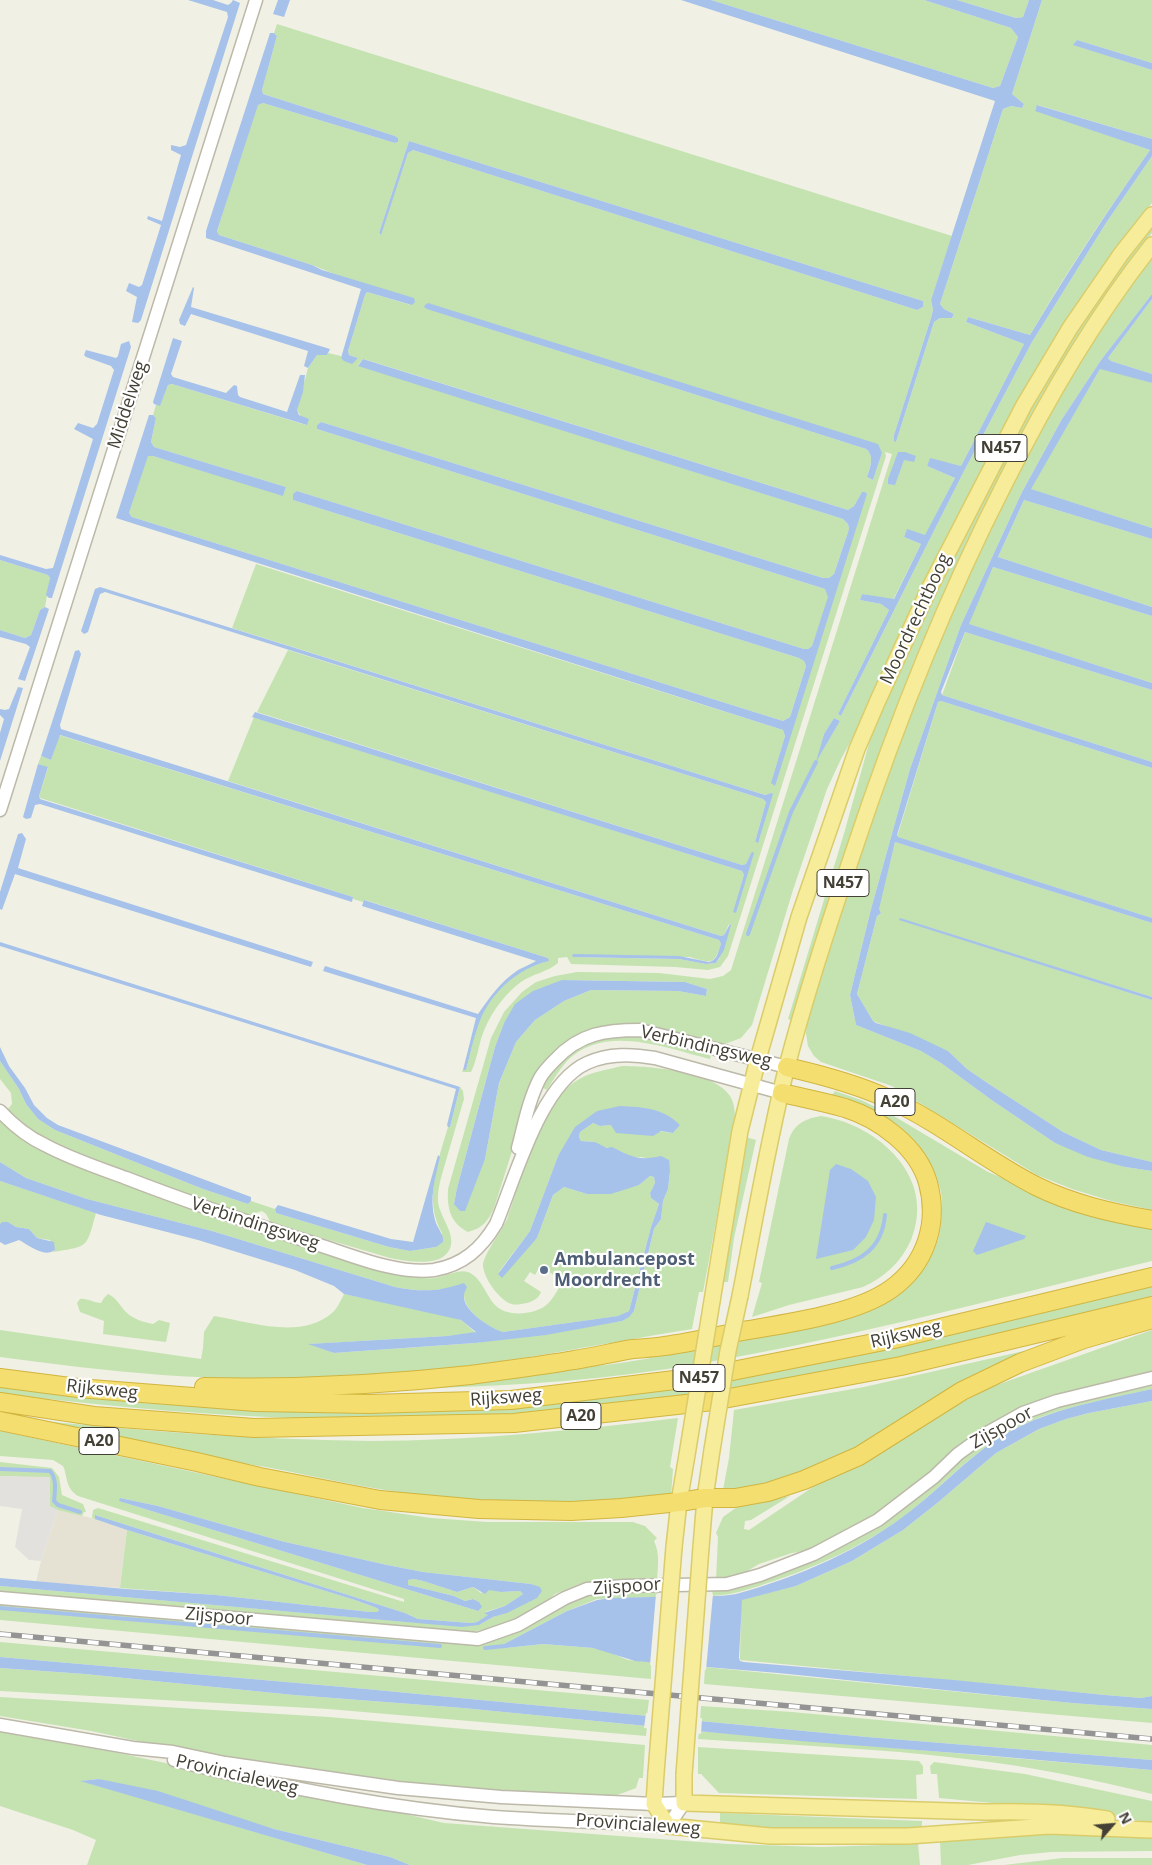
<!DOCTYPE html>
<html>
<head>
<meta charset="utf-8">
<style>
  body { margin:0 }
  #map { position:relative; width:1152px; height:1865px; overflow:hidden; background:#f1f0e5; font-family:"Open Sans",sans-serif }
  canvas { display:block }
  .north { position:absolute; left:1087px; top:1800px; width:50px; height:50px; -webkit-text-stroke:4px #fff; paint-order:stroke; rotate:63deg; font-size:14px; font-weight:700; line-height:20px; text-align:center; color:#434035 }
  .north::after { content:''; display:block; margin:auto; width:18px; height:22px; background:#434035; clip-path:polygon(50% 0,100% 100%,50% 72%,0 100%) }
</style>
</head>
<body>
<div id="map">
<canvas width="1152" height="1865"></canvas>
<div class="north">N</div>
</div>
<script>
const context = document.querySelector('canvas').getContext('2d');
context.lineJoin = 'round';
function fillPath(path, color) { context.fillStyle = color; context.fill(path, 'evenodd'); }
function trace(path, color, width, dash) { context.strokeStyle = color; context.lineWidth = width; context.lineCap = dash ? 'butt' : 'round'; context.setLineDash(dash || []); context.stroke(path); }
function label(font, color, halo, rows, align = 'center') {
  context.font = font + ' "Open Sans",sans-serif'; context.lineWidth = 4.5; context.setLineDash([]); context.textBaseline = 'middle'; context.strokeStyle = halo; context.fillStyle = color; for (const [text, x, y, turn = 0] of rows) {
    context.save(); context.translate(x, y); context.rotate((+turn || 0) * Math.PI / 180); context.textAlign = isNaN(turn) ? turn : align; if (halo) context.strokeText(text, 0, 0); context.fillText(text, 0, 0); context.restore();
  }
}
fillPath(new Path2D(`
  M58,1510L104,1521L127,1530L120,1588L36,1582L41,1561Z`), '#e5e2d4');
fillPath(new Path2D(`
  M711,0H924L1011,28L1018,37L1000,86L993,88Z
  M957,0H1029L1023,17L1016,18Z
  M1042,0H1152V63L1077,40L1074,45L1152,70V139L1038,105L1035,110L1150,150C1108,210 1067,271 1030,335L968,317L966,322L1024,344L961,466L930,459L927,466L955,478L925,536L907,530L904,537L921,544L893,600L862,594L860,600L881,604L889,610L838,714L841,716L963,473L1032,342L1106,223L1152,156V203L1109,257L1075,307L1012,412L908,617L857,730L841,759L827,789L793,890L752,1025L741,1038L725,1044L714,1043L654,1029L581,1034L558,1048L548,1058L536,1076L494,1208C488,1221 483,1228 468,1232C450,1223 447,1208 448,1189L491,1038L504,1012L522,992L536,982L555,976L577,972L659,973L710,979L723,976L731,970L892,454L885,452L886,456L728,956L720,967L708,970L675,967L571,964L567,957L558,958V963C548,972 532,974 521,982C502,996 488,1017 481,1039C478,1050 476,1062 471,1072H462L463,1070H466C470,1055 473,1039 478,1024C489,994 517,968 548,961V958L365,900L363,902L353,899V897L40,798L39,796L48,768L38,764L41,756L51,760L59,735L719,940L721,944C714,966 711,963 690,957H573L679,959L706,964L716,963L719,959L731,925L729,924L724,935L721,936L228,781L254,717L742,871L744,875L733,911L751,853L746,864L742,865L257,712L288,650L763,799L766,802L755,842L757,843L771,793L765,795L232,628L256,564L783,730L785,736L771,783L862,492L854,506L848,510L367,360L363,359L358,365L843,519L848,524L849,529L834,574L829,578H823L321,422L317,425V429L825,589L829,597L812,646L808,649H804L297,491L293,500L799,658L804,661L806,666L790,717L783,721L132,517L129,513L147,456H153L283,495L286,487L154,447L151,442L156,418L153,415L156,405H160L168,385L172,384L306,425L297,410L308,368L317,355H327L328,353L341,356V358H358L349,355L348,351L365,295L367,292L411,305L312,265L219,235L217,231L257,105L263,103L395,143L398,142V138L395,136L263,94L262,90L277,36L274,33L277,24L952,236L931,300L933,310L931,318L894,435L896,442L934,322L940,318H952L954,314L944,309L940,304L1003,109L1011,106L1022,108L1024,104L1012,94ZM409,141L923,301V307L917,310L413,150L408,153L380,235L379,233ZM427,309L882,453L873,480L867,477C870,467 875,456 866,449ZM834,718L840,721L818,758L824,734ZM562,980L685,982L707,989L706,996L678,991L591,990L564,1001L535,1020L516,1042L499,1083L485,1159L454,1204L457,1188L495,1047L504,1023Z
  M1152,224V233C975,465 875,744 793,1021L788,1019L845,830L873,729L901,664L951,561L1029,408L1084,318Z
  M1152,256V294L1101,360L1062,419L1022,492L961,625L910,769L871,909L850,995L856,1025L921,1051L941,1063L993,1101L1055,1143L1125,1167L1152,1171V1210L1111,1201L1072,1189L1037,1175L892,1086L821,1062L814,1056L808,1046L806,1034L807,1021C877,787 960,555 1089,346C1108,315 1131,286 1152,256Z
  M1152,299V374L1111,361L1108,358Z
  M1103,368L1152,383V528L1030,489L1100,369Z
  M1024,500L1152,539V607L998,557Z
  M0,560L48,575L50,578L45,607L40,610L31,635L25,638L0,630Z
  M993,567L1152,616V683L968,624Z
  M965,632L1152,690V762L942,695Z
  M941,701L1152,768V918L897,837L938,702Z
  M895,842L1152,923V997L898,919L1152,1000V1162L1101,1150L1063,1132L989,1084L967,1069L948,1051L873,1021L857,994L877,916L881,913L878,909Z
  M635,1035L712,1051L710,1059C666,1048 604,1023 567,1061C559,1070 553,1080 547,1090L541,1087L555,1064L590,1040Z
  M0,1061L19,1089L26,1104L38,1119L55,1130L203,1189L248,1204L251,1201L275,1209L276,1213L389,1247L410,1251L436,1247L442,1233C423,1200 438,1161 448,1127H450L460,1087L463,1091L464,1099C458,1118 453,1138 447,1157C443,1172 437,1187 438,1202C440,1218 459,1237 448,1252C438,1267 405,1261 390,1258L271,1223L266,1214L262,1211L247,1216L62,1147L29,1129L7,1110L12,1104L11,1093L0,1079Z
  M622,1066C650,1066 714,1071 730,1096C734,1102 735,1111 735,1118C733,1134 728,1151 726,1167C718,1209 711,1250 703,1292H699L692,1329C599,1344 505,1364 411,1372C328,1378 245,1381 162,1375C108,1371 54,1364 0,1357V1330L201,1359L203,1348L204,1332L214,1316C251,1322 301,1340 332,1313C337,1309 341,1300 344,1294L449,1316L461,1320L476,1333L447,1336L310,1344L334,1353L347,1352L475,1343L622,1321L634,1311L654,1229L661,1219L663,1201L668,1189L670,1171L647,1159L642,1157L632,1158L620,1151L600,1146L595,1142L581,1141L579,1137L580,1132L593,1123L600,1126L611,1125L673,1133L680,1125L597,1111L558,1156L530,1231L498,1273L537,1238L553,1195L564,1187L587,1194L639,1185L650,1176L654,1177L655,1183L650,1193L651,1198L659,1204L651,1227L629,1311L619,1316L503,1332C491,1329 471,1315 466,1303C463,1297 464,1290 464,1284C438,1292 421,1292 395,1287L212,1231L87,1199L26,1178L0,1162V1120L57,1158L82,1169L233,1225L396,1275C409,1277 421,1279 434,1278C444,1277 458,1269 468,1272C481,1277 486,1295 495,1305C506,1317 533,1315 545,1306C553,1300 558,1289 563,1281L540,1266L535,1275L530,1272L524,1281L541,1292C539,1298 534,1301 527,1303C521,1304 515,1306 509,1303C498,1298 484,1278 483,1266C482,1257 502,1230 507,1219C526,1170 533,1102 585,1076C597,1071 610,1069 622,1066Z
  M835,1091L861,1100L892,1115L988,1172L1044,1195L1152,1225V1261C991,1300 831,1343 667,1369C576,1383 485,1387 393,1389C445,1382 497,1373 550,1368C568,1366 587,1367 605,1365C659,1358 712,1346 765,1335C799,1328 851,1322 880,1306C913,1288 936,1262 941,1224C942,1213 943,1199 940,1188C923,1132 886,1111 832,1095Z
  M821,1116C879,1125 937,1178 911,1240C901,1262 885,1277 863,1287L789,1305L752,1317L762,1283L759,1282L789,1139C795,1123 805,1119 821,1116Z
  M746,1137L756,1140L734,1238L728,1282H723L725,1260Z
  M0,1181L96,1213C86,1249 89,1246 53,1252L55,1250L50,1240L37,1238L29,1229L16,1227L8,1222L0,1224Z
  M1152,1284V1296C995,1335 837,1375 677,1397C569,1411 459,1420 350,1419C233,1418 116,1408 0,1393V1386L142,1403L232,1409L506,1408L566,1403L679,1388L847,1358Z
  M108,1294C116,1297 120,1306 126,1312C133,1319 143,1322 153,1324L159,1320L170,1323L166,1342L103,1334L104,1321L80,1312L77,1303L80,1299C87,1298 93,1303 101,1303L104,1298Z
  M1152,1330V1373L1050,1398L906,1495L872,1519L816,1549L792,1553L759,1564L742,1574L728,1579L716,1580L718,1537L716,1533L723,1517L737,1507L790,1496L751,1520L745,1521L744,1529L749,1530L813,1487L869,1460L946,1411L991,1387Z
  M1055,1344L825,1466L742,1492L723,1490L729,1458L734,1410L864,1387Z
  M1152,1384V1389C1102,1401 1048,1408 1004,1435C969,1456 943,1485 912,1510C872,1542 823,1564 774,1581C753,1588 734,1595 712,1596L713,1589L809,1561L848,1544L887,1520L963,1457L1005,1428L1051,1408Z
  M1152,1401V1696L1141,1698L1105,1695L740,1660L741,1601L743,1599L796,1586L852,1561L903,1530L936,1504L996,1453L1039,1429L1066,1419L1089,1413Z
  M17,1418C134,1431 251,1439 369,1441C472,1441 576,1430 678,1418L670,1467L673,1469L671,1496C646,1498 620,1501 595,1502C533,1504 469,1501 406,1493C341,1485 278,1466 213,1459Z
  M0,1431L363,1508L431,1518L487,1522H633L645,1526L657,1538L654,1541C660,1554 658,1566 657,1580L582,1583L555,1594L539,1609L506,1625L472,1632L0,1594V1586L408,1622L481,1624L493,1617L503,1614L541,1589L531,1584L423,1572L387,1565L281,1541L158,1506L120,1498V1501L135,1506L478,1611L479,1602L473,1599L465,1601L454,1596L413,1586L408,1585V1580L414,1579L423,1581L457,1592L473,1587L481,1593L488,1589L501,1592L520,1591L523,1594L505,1606L485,1612L489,1615L477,1622L471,1623L418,1619L405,1613L95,1515V1519L104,1521L92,1518L93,1510L98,1508L404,1602V1599L78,1496C65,1488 68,1477 63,1466L53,1460L0,1456Z
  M0,1462L52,1468L59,1477L62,1495L83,1504L86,1512H84L82,1516L45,1507L48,1478L0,1476Z
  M127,1530L355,1600L377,1608L379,1610L377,1612H370L216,1595L120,1588Z
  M658,1591L657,1597L597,1599L567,1611L504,1644L506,1648L543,1644L593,1648L603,1650L628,1660L651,1662V1679L0,1620V1603L480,1643L501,1638L581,1597L594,1594Z
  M0,1642L649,1700L647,1716L366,1689L0,1657Z
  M705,1667L1072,1703L1152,1709V1723L704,1684Z
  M0,1668L85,1674L294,1695L463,1708L647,1726L646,1736L328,1709L0,1691Z
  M0,1697L329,1717L645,1745L643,1778H639L636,1788L607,1799L470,1790L366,1781L194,1753L91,1731L0,1716Z
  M701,1706L792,1712L1152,1745V1760L867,1737L700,1721Z
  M699,1731L1152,1770V1794C1091,1779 1029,1766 966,1759C877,1748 787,1745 698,1739Z
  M0,1732L118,1753L388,1810L444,1823L727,1844L821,1847L918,1844L920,1865H410L390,1857L274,1829L99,1779L82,1781L367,1865H87L96,1840L73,1830L0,1806Z
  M698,1747L919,1761L923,1766V1774L916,1775L917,1799L719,1793L701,1774H698Z
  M934,1762L1025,1774L1152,1801V1823L1089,1812L939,1798L937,1774H931L930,1766Z
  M720,1813L922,1821V1827C855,1832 787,1828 720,1825Z
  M1036,1830L1143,1836L1152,1838V1851L1051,1852L1020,1855L968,1865H941L940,1841Z
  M1063,1858H1152V1865H1004Z`), '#c4e3b1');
fillPath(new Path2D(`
  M0,1476L50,1477V1506L58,1510L41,1561L29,1560L15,1547L22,1509L0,1506Z`), '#e2e1dd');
fillPath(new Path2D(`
  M188,0H213L228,5L231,3L233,0L240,3L141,320L138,323L132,322L137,297L126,291L129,283L139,287L142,285L161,225L147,219L148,216L162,221L181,155L171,150V145L180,147L186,145L228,17L227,12Z
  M278,0H290L284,17L273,14Z
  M681,0H711L993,88L1000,86L1018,37L1011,28L924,0H957L1016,18L1023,17L1029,0H1042L1012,94L1024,104L1022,108L1011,106L1003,109L940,304L944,309L954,314L952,318H940L934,322L896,442L894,441V435L931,318L933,310L931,300L995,101Z
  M270,33H274L277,36L262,90L263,94L395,136L398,138V142L395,143L263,103L258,105L217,231L219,235L312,265L322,270L414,298L415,302L412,305L367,292L365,295L348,351L349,355L358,358L352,364L344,361L341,358L361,289L206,238V231Z
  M1077,40L1152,63V70L1073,45Z
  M1037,105L1152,139V156L1106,223L1032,342L963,473L841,716L838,714L889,610L881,604L860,600L862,594L894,599L921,544L904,537L907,529L925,535L955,478L927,466L930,458L961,466L1024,344L966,322L968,317L1030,335C1068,271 1108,210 1150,150L1035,111Z
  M409,141L923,301V307L917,310L413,150L408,153L381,235L379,233Z
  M193,287L194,288L191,307L330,349L327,355H317L308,368L304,366L308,351L191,314L185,326L180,324L179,320Z
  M1152,294V299L1108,358L1111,361L1152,374V383L1100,369L1031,489L1152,528V539L1024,500L998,557L1152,607V616L993,567L969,624L1152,683V690L965,632L941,692L942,695L1152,762V768L941,701L938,702L897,835L898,837L1152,918V923L895,842L879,909L881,913L877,916L857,994L873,1021L876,1023L910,1033L948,1051L967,1069L989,1084L1063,1132L1101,1150L1152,1162V1171L1125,1167L1088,1157L1055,1143L993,1101L941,1063L921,1051L856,1025L850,995L871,909L910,769L961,625L1022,492L1062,419L1101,360Z
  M428,303L878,444L882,453L873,480L867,477C870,468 875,456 866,449L427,309L424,307L425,305Z
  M173,338L182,341L171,374L173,377L226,393L234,385L237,386L238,395L240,397L287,412L300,375H305L303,392L297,410L299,415L309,419L307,425L172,384L168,385L160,406L154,404L153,402Z
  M129,341L131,347L52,598H49L46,595L50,578L48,575L0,560V555L46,569L53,568L93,439L74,429L78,423L93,428L97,424L114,370L111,366L86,357L84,355L86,350L116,358L118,356L121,344Z
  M363,359L848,510L854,506L862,492H865L867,494L775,786L771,783L785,736L783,730L116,518L149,415H153L156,418L151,442L154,447L286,487L283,496L153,456H148L129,513L132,517L783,721L790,717L806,666L804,661L799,658L293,500V494L297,491L804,649H808L812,646L828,597L825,589L317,429V425L321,422L823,578H829L834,574L849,529L848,524L843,519L358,366Z
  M898,452H905L916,456L914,462L904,460L895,485L888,484V479Z
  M100,587L765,795L771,793L773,794L758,843L755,842L766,802L763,799L105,592L100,594L88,632L84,634L81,631L95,589Z
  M45,607L49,609L25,681L18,679L30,647L26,644L0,637V630L25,638L31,635L40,610Z
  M79,650L81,654L60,725L61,729L721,936L724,935L730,924L731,925L724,950L716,963L706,964L679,959L573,957L572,955L574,954L679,956L709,962C718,960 718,951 721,944L719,940L60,735L51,760L41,756L75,651Z
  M18,687L23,688L0,761V733L4,719L0,715V709L5,710L9,709Z
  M255,712L742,865L746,864L751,853L753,852L754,853L736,913L733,912L744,875L742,871L252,717Z
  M834,718L840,721L816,762L824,734Z
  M38,764L48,767L39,796L40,799L353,897L352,902L40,804L35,805L31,818L26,819L23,817Z
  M22,833L26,839L18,868L313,962L311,967L15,874L2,910L0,909V892L18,834Z
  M364,900L548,958L549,961C517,968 488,995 478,1026C473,1040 470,1055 466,1070H463L476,1018L323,971L325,966L478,1014C490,997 500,982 518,970C524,967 531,964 536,961L362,906Z
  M900,918L1152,997V1000L899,920Z
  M0,942L460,1087L450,1127H448L447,1125L456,1089L0,946Z
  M562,980L685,982L707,989L706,996L678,991L591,990L564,1001L535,1020L516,1042L499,1083L485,1159L465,1211H460L454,1204L457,1188L495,1047L504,1023L515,1004L533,991Z
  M0,1047L9,1066L25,1088L34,1105L47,1118L58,1125L251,1197V1201L248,1204L203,1189L55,1130L38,1119L26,1104L19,1089L0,1061Z
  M620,1106C643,1107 663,1108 680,1125L673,1133L661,1131L653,1136L616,1133L611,1125L600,1126L593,1123L580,1132L579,1137L581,1141L595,1142L607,1148L612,1147C632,1157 639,1161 661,1156L669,1160L670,1171L668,1189L663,1201L661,1219L654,1229L634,1311L629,1317L622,1321L546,1335L475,1343L347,1352L334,1353L308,1344L447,1336L476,1332L461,1320L344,1294L334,1286L295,1270L198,1240L101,1215L0,1181V1162L26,1178L87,1199L212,1231L395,1287C421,1292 438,1292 464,1283L467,1287C466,1290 464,1292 464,1295C462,1310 490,1328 503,1332L618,1316L629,1311L651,1227L659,1204L651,1198L650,1193L655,1183L654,1177L650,1176L639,1185L611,1194H587L564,1187L553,1195L537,1238L502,1278L498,1274L530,1231L558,1156L575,1127L597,1111Z
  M438,1155L440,1157C435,1179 429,1198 435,1220C437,1228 444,1234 443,1242L436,1247L410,1251L389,1247L276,1213L275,1209L278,1205L391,1239L413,1242Z
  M836,1164L851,1169L868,1181L876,1197L874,1220L866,1237L853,1250L816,1259L830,1170Z
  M2,1222H8L16,1227L29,1229L37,1238L54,1242L55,1250C44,1258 30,1246 19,1240L5,1245L0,1242V1224Z
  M986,1222L1026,1236L1024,1239L977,1255L973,1251Z
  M1152,1389V1401L1089,1413L1066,1419L1039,1429L996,1453L936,1504L903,1530L852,1561L796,1586L742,1600L739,1658L740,1661L744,1662L954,1680L1105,1695L1141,1698L1152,1696V1709L1072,1703L778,1673L635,1661L593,1648L543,1644L506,1648L504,1644L567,1611L597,1600L611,1598C637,1597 664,1597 690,1596C705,1596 721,1597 736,1594C798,1577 862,1550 913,1509C945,1484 971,1454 1007,1433C1052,1408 1103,1400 1152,1389Z
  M120,1498L158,1506L281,1541L387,1565L423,1572L531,1584L540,1587L542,1591L537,1598L507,1613L493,1617L479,1625L462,1627L0,1586V1578L126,1589L216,1595L370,1612H377L379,1610L377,1608L355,1600L127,1530L95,1519V1515L405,1613L418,1619L471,1623L477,1622L488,1615L484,1613L505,1606L523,1594L520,1591L501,1592L489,1590L485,1594L473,1587L457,1592L423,1581L414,1579L408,1580V1585L413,1586L454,1596L465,1601L473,1599L479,1602L482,1607L478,1611L135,1506L119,1501Z
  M0,1657L366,1689L867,1737L1152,1760V1770L982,1755L800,1741L463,1708L294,1695L85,1674L0,1668Z
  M99,1779L158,1791L274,1829L390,1857L410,1865H367L80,1781Z`), '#a6c2ea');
fillPath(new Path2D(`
  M656,1594H713L706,1670L650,1665Z
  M646,1713L702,1718L701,1734L644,1728Z`), '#f1f0e5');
trace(new Path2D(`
  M748,934L791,812L816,762
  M832,1268C862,1261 882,1248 885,1215
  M0,1469L50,1471C57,1479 55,1491 54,1501L58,1505L80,1512
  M0,1608L440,1646
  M485,1648L505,1646`), '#a6c2ea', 4);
const minor = new Path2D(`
  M0,810L256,0
  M0,1111C13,1125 28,1137 45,1145C71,1159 99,1168 126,1178C188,1202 250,1223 313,1243C349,1254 396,1275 434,1270C463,1265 481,1249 496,1224C515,1179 540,1084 587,1063C609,1053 632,1054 655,1058L782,1093
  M518,1148C524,1125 529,1099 540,1078C544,1071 550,1065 555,1060C580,1033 606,1030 640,1030L787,1067
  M0,1598L478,1639L518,1625L565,1598L587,1589L624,1586L727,1584L760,1575L814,1554L878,1520L934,1477L958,1454L987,1433L1023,1413L1057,1401L1152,1378
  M0,1725L133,1748L173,1752L225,1763L398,1788L501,1797L654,1804L684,1803
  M174,1760C279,1787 386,1808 494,1817C552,1821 610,1822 668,1826L684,1803`);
const major = new Path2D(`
  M740,1296C755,1219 768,1142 787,1066C806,994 829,923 853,853C895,726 944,602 1005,483C1047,399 1094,318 1152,245
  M712,1301L740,1131L758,1059L799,917L857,749L879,698L929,589L1024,405L1070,328L1121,254L1152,215
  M674,1547L679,1502L687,1455
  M701,1547L705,1498L712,1450
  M656,1773L654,1804L668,1826L770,1836H908L1049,1826L1150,1830
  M684,1775V1803L985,1812C1025,1811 1067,1812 1107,1819`);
const highway = new Path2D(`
  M787,1067C822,1075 856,1084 889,1099C940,1122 985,1160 1036,1186C1072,1204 1112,1213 1152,1220
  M0,1378L78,1388L256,1402L369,1404L511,1400L707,1376L894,1339L1152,1277
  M204,1387C293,1389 381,1385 470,1375C505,1370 540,1366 574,1360C594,1357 614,1352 633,1349C643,1348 654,1348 664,1346C688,1343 713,1337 738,1332C782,1324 855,1315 891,1289C926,1264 939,1223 928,1183C918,1147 880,1119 845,1108C824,1102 803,1098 782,1093
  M0,1402L94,1416L254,1428L514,1423L713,1401L901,1366L1152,1306
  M0,1421L197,1462L260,1477L380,1500L479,1509L571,1511L621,1508L679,1502L705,1498H735L768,1492L804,1480L859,1456L962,1391L1020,1363L1084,1339L1152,1319`);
trace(minor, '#bcb9a9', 15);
trace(major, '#dacc6b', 18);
trace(highway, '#d1b540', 20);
trace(minor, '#fff', 12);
trace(major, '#f6ec99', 15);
trace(highway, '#f3de6f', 18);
const rail = new Path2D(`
  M0,1634L1152,1739`);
trace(rail, '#949494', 5.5);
trace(rail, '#fff', 4, [11]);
const majorBridge = new Path2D(`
  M712,1450L728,1351L740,1296
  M687,1455L712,1301
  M656,1773L674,1547
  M684,1775L701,1547`);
trace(majorBridge, '#dacc6b', 18, []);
trace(majorBridge, '#f6ec99', 15);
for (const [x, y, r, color] of [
  [544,1270,5,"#5c6f8a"]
]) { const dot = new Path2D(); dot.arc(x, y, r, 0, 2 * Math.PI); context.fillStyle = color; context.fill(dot); trace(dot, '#fff', 2); }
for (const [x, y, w] of [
  [1001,448,52],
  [843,883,52],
  [895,1102,40],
  [699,1378,52],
  [581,1416,40],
  [99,1441,40]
]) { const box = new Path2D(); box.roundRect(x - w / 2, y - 13.5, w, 27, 4); context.fillStyle = '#fff'; context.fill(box); trace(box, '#434035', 1); }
label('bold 16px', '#434035', null, [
  ["N457",1001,448],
  ["N457",843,883],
  ["A20",895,1102],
  ["N457",699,1378],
  ["A20",581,1416],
  ["A20",99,1441]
]);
label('18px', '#434035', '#fff', [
  ["Middelweg",128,405,-72],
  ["Moordrechtboog",916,619,-65],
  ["Verbindingsweg",706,1047,13],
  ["Verbindingsweg",255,1224,18],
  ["Rijksweg",906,1335,-13],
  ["Rijksweg",102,1390,6],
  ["Rijksweg",506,1398,-4],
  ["Zijspoor",1002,1428,-29],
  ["Zijspoor",627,1587,-4],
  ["Zijspoor",219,1617,5],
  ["Provincialeweg",237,1775,13],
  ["Provincialeweg",638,1825,4]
]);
label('bold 18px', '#4e5e75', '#fff', [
  ["Ambulancepost",554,1260],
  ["Moordrecht",554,1281]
], 'left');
</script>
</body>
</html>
